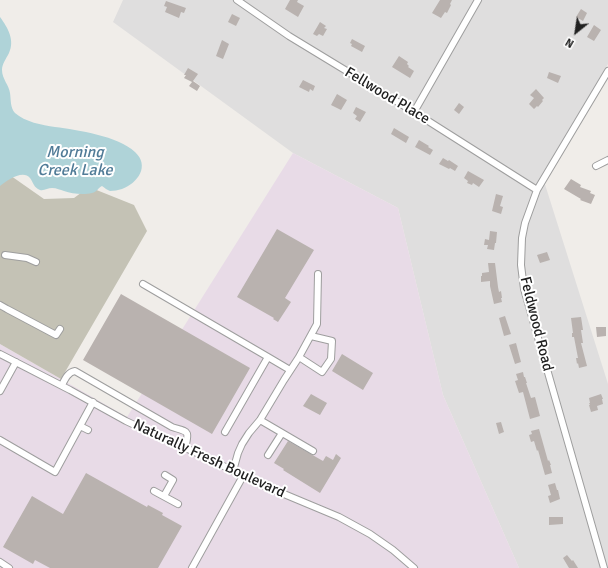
<!DOCTYPE html>
<html>
<head>
<meta charset="utf-8">
<style>
  body { margin:0 }
  #map { position:relative; width:608px; height:568px; overflow:hidden; background:#f0ede9; font-family:Signika,sans-serif }
  canvas { display:block }
  .north { position:absolute; left:556px; top:12px; width:40px; height:40px; -webkit-text-stroke:3px #fff; paint-order:stroke; rotate:210deg; font-size:11px; font-weight:700; line-height:16px; text-align:center; color:#212121 }
  .north::after { content:''; display:block; margin:auto; width:14px; height:18px; background:#212121; clip-path:polygon(50% 0,100% 100%,50% 72%,0 100%) }
</style>
</head>
<body>
<div id="map">
<canvas width="608" height="568"></canvas>
<div class="north">N</div>
</div>
<script>
const context = document.querySelector('canvas').getContext('2d');
context.lineJoin = 'round';
function fillPath(path, color) { context.fillStyle = color; context.fill(path, 'evenodd'); }
function trace(path, color, width, dash) { context.strokeStyle = color; context.lineWidth = width; context.lineCap = dash ? 'butt' : 'round'; context.setLineDash(dash || []); context.stroke(path); }
function label(font, color, halo, rows, align = 'center') {
  context.font = font + ' Signika,sans-serif'; context.lineWidth = 4; context.setLineDash([]); context.textBaseline = 'middle'; context.strokeStyle = halo; context.fillStyle = color; for (const [text, x, y, turn = 0] of rows) {
    context.save(); context.translate(x, y); context.rotate((+turn || 0) * Math.PI / 180); context.textAlign = isNaN(turn) ? turn : align; if (halo) context.strokeText(text, 0, 0); context.fillText(text, 0, 0); context.restore();
  }
}
fillPath(new Path2D(`
  M123,0H608V64L543,178L608,384V568H519L443,395L398,208L293,153L113,22Z`), '#dfdede');
fillPath(new Path2D(`
  M293,153L398,208L443,395L519,568H0V344L127,417Z`), '#e8dbe7');
fillPath(new Path2D(`
  M4,171L44,199L74,198L89,187L134,205L147,231L61,379L0,344V175Z`), '#c4c2b5');
fillPath(new Path2D(`
  M0,17C8,28 15,40 9,53C6,59 2,64 2,70C2,79 9,85 10,93C11,99 10,108 15,113C25,122 42,125 55,127C78,130 118,136 135,152C150,166 138,183 122,189C118,190 114,191 110,191C107,190 105,188 102,186C98,188 97,192 92,193C84,195 72,194 64,191C60,190 57,188 52,188C48,188 44,191 40,190C34,188 33,182 30,178C23,169 6,181 0,186Z`), '#afd3d8');
fillPath(new Path2D(`
  M290,0H298L297,2L304,6L298,17L285,9Z
  M440,0H452L450,4L451,5L447,13L445,12L441,18L432,13Z
  M166,1L186,8L184,13L181,12L179,18L165,12L167,7L164,6Z
  M581,9L587,13L583,21L576,17Z
  M232,14L240,18L236,26L228,22Z
  M320,22L326,26L324,28L327,29L323,36L319,34L317,36L313,34Z
  M594,25L601,30L594,41L587,37Z
  M352,39L365,46L362,52L351,46L352,44L350,43Z
  M222,40L229,44L223,59L216,56Z
  M399,56L408,62L407,64L409,66L408,67L414,71L410,78L392,67Z
  M188,68L198,74L193,81L200,86L197,91L189,86L192,82L184,78L186,75H184Z
  M549,72L561,76L558,83L547,78Z
  M303,80L315,86L313,91L310,89L309,92L299,87Z
  M536,89L544,98L542,100L543,101L538,107L537,106L534,109L529,104L534,98L530,95Z
  M337,94L347,100L341,110L331,105Z
  M459,103L464,107L459,114L454,110Z
  M356,107L366,112L360,122L355,119L357,116L353,113Z
  M394,128L409,137L406,143L391,134Z
  M419,140L429,146L428,147L433,150L430,155L415,147Z
  M443,158L448,161L449,160L458,166L455,171L450,168L449,169L439,164Z
  M468,171L484,180L479,187L473,183L472,185L467,183L468,181L464,178Z
  M571,179L581,185L580,187L591,191L590,193L595,195L591,204L580,200L581,199L564,189Z
  M496,194L503,196L500,206L503,207L501,214L492,211Z
  M277,229L314,250L285,298L291,302L278,322L273,319L274,318L237,297Z
  M490,231L497,232L496,243H495L494,250L487,249L488,245H484L485,239L489,240Z
  M547,252L550,260L540,263L537,255Z
  M488,263H495L498,287L499,292L501,291L502,298H501L502,302L494,304L490,286V281L481,282V276H482V273L489,272Z
  M121,294L250,368L212,434L83,360Z
  M505,316L511,334L504,336L499,318Z
  M581,317L583,330H581L583,343H581L587,366L579,368L578,363L577,364L576,358H578L574,337H572V333H573L571,318Z
  M596,327H606V336L597,337Z
  M516,343L521,362L515,364L509,345Z
  M342,354L373,373L363,390L332,371Z
  M523,372L524,377H525L527,383H526L531,398L535,397L540,416L530,419L523,392L519,393L515,381L518,380L516,374Z
  M311,394L327,403L320,415L303,406Z
  M601,394L603,399H602L603,404L597,406L598,410L591,412L589,405H590L589,403H590L589,398Z
  M501,422L504,432L499,434L496,423Z
  M539,429L548,461L549,460L551,465H550L552,473L545,475L538,450L537,451L534,441L531,442L529,435L532,434L531,431Z
  M288,441L323,461L326,456L333,460L336,454L341,458L320,493L283,470L284,469L274,463Z
  M86,473L147,507L148,505L163,513L162,515L182,526L158,568H50L35,560L33,564L3,547L32,496L63,514Z
  M555,483L557,490H558L560,499L550,503L548,496L551,495L548,485Z
  M549,517H563V524L549,525Z
  M567,555L572,561L573,560L578,568H569L563,558Z`), '#b9b2af');
const minor = new Path2D(`
  M237,0L289,36L414,112L537,190
  M414,112L478,0
  M596,166L608,160
  M5,255L27,258L36,262
  M143,284L268,357
  M0,305L7,309L56,335L60,329
  M0,354L70,390L126,421L143,429L199,454L260,484L339,517L370,534L393,550L414,568
  M299,357L322,372L331,359L332,341L311,336
  M62,385C65,379 68,372 75,371L172,427C188,432 190,430 185,448
  M0,391L16,362
  M260,420L313,451
  M80,426L88,430
  M225,432L268,357L290,370
  M0,440L55,472L93,402
  M268,455L282,433
  M233,471L238,453L242,444L249,433L260,420L284,380L299,357L317,324L318,274
  M154,491L178,504
  M164,496L173,480L165,475
  M0,562L9,568
  M192,568L243,476
  M604,568L524,289L521,265L522,238L525,223L537,190L608,71`);
trace(minor, '#9e9e9e', 8);
trace(minor, '#fff', 6);
label('15px', '#212121', '#fff', [
  ["Fellwood Place",387,96,31],
  ["Feldwood Road",536,324,76],
  ["Naturally Fresh Boulevard",209,459,25]
]);
label('italic 16px', '#507b97', '#fff', [
  ["Morning",75,153],
  ["Creek Lake",75,171]
]);
</script>
</body>
</html>
